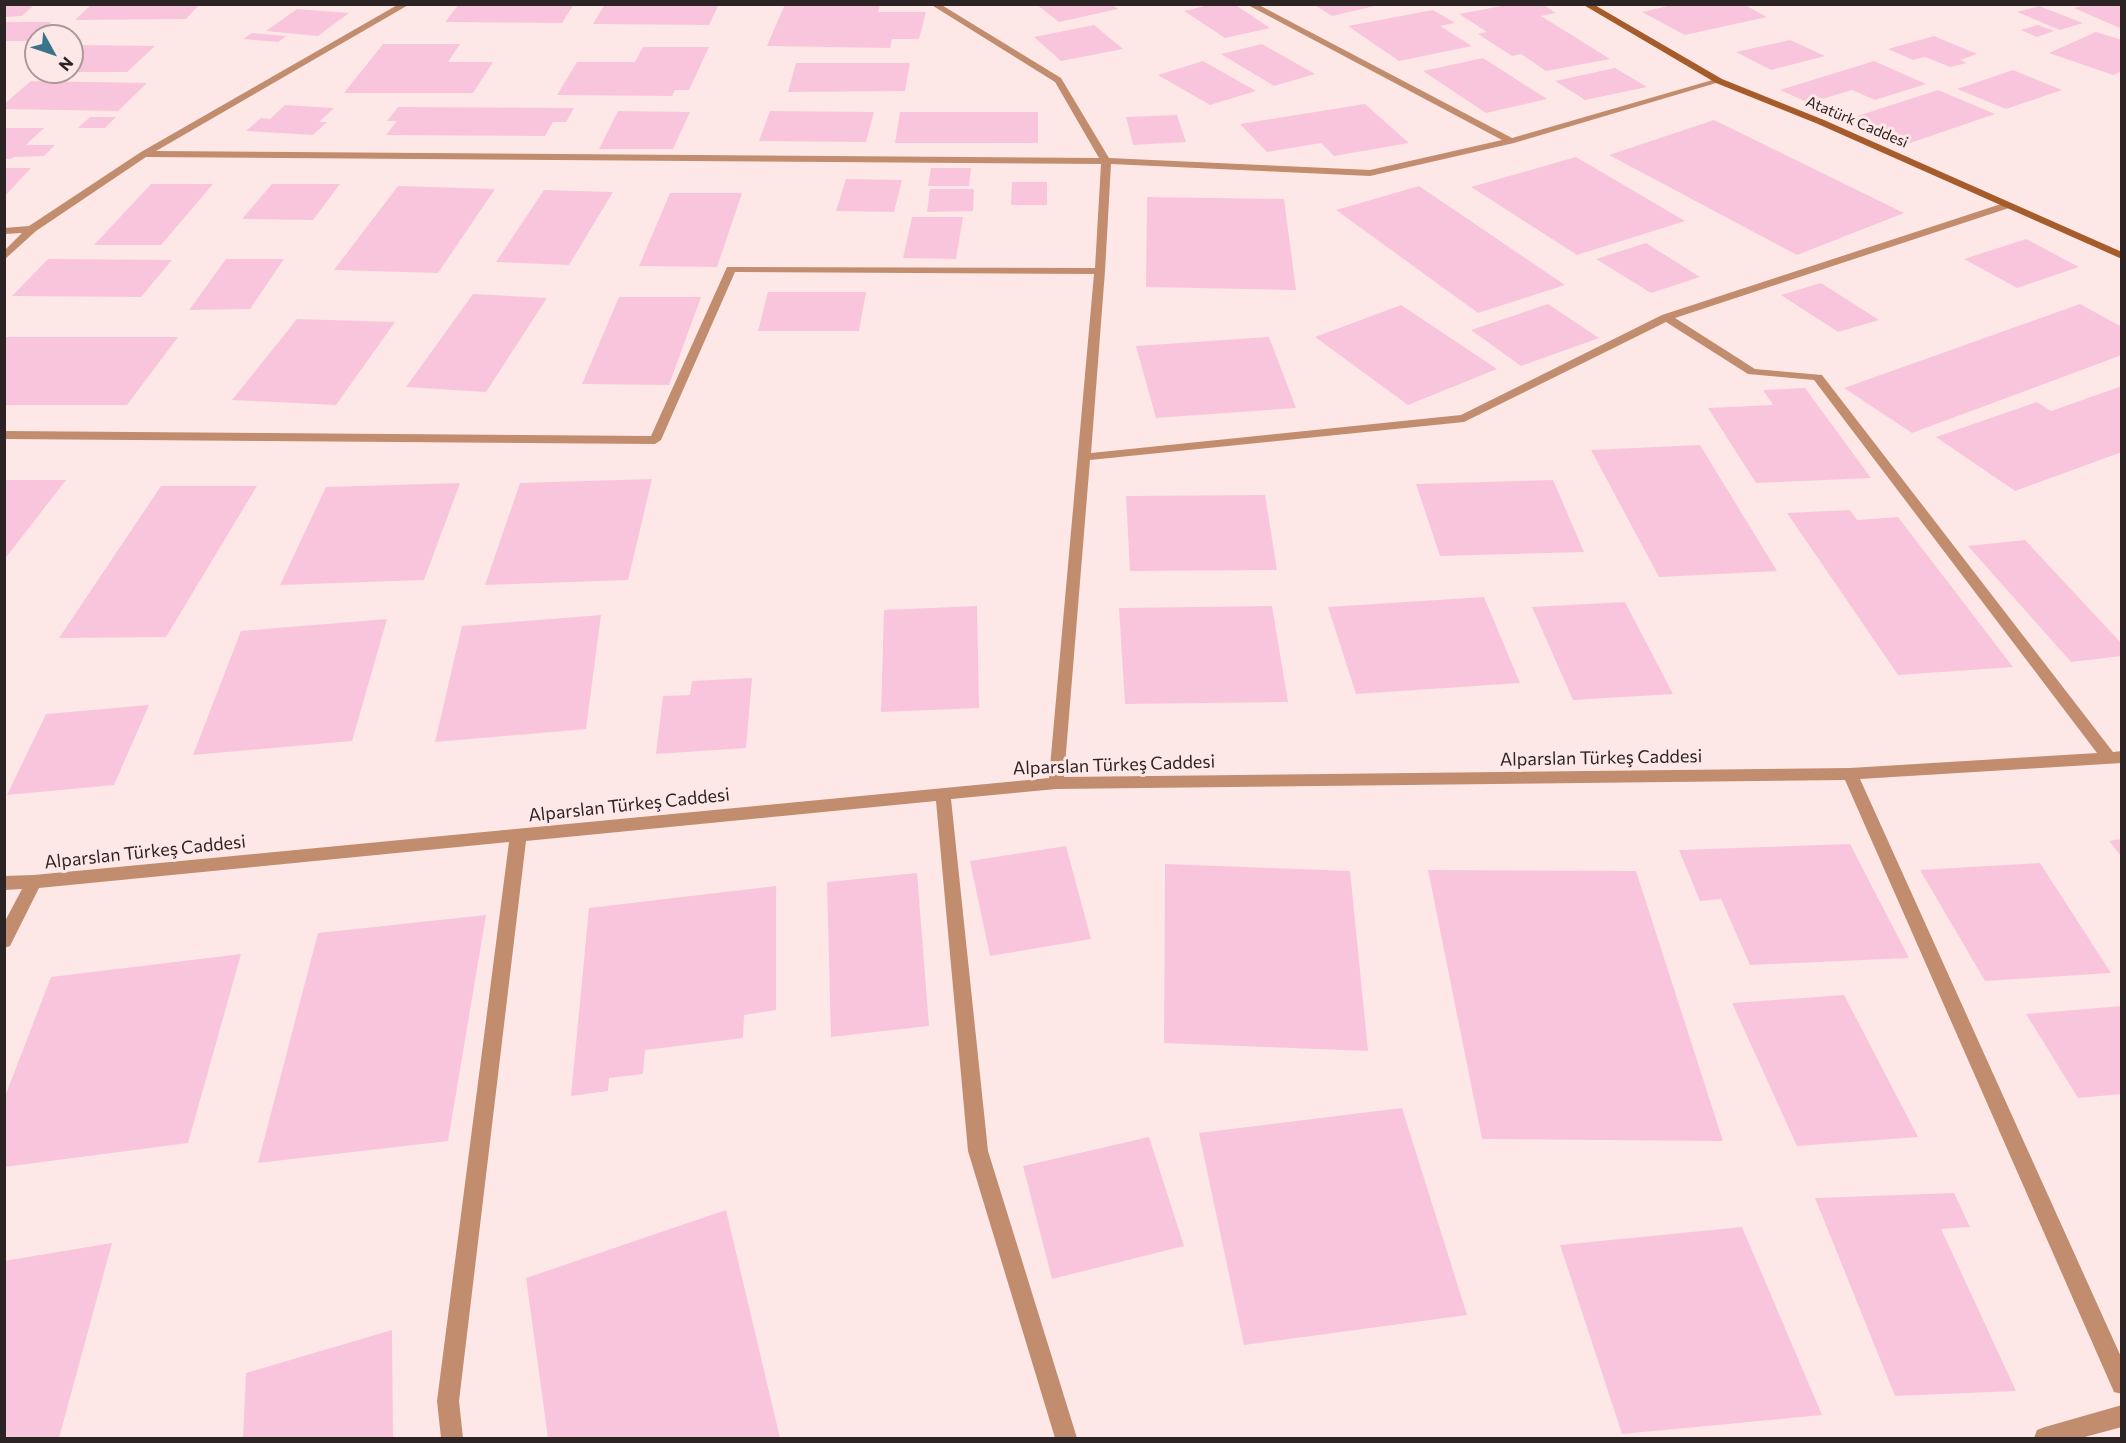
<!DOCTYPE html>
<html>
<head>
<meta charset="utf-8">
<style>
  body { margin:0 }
  #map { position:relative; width:2126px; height:1443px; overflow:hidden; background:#fee8e7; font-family:Commissioner,sans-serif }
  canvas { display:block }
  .frame { position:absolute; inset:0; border:6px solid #2c2424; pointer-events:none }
  .north { position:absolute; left:24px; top:24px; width:60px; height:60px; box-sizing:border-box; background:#fee8e7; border:2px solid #aa9a99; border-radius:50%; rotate:130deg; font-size:16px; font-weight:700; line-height:24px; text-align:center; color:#2c2424 }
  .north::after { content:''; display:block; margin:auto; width:21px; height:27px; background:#39748c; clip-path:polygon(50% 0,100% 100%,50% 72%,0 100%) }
</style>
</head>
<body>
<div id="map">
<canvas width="2126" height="1443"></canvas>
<div class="frame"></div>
<div class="north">N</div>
</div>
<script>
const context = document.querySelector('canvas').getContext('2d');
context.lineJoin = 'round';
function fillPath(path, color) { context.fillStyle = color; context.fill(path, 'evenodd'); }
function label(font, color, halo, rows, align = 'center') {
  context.font = font + ' Commissioner,sans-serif'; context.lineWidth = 6; context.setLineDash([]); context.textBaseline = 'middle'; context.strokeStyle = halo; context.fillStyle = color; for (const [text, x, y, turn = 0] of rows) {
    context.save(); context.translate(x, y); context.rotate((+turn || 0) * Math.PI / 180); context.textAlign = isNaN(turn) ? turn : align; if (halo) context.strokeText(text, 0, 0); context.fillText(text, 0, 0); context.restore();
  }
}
fillPath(new Path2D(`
  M4,4H35L22,16L4,17Z
  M92,4H200L186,19L75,20Z
  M459,4H574L562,23L445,22Z
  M605,4H719L709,25L593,24Z
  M785,4L880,5L878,12H926L919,39H892L890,48L767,46Z
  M1036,4H1111L1118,9L1059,22Z
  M1213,4H1234L1270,28L1225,38L1184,11Z
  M1313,4H1379V5L1332,16Z
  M1512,4H1542L1556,13L1541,16L1610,59L1546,71L1521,54L1512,56L1478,34L1487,32L1459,14Z
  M1677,4H1743L1767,17L1685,35L1642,12Z
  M2090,4H2122V29L2074,8Z
  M2039,6L2083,23L2060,30L2017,12Z
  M297,9L349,13L318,36L266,31Z
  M1433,10L1455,23L1440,26L1472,46L1399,61L1348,26Z
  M4,22H52L28,41H4Z
  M1094,25L1123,49L1061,61L1034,37Z
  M2038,25L2054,31L2037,37L2021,30Z
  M2096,32L2122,40V71L2113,75L2049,53Z
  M252,33L286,36L278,42L243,39Z
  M1934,36L1977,54L1960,60L1967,63L1950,67L1925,57L1913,60L1888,49Z
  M1790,40L1825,56L1771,70L1736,52Z
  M383,44H460L448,62H493L473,93H344Z
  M1262,44L1315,74L1274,86L1221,54Z
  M76,45L155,46L127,72H72V49Z
  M643,47H709L689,90H675L672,96L557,95L577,62H635Z
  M1483,58L1547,99L1486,113L1423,71Z
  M1203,61L1256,91L1210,105L1158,75Z
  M1874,61L1926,84L1875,100L1852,90L1809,103L1780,90Z
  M796,63H910L905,91L788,92Z
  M1615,68L1647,87L1585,100L1555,81Z
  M2013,70L2062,90L2006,109L1957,89Z
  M31,81L147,83L118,111L4,109V104Z
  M1938,90L1995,114L1904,145L1848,119Z
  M1365,104L1409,143L1334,156L1321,143L1267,152L1240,124Z
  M285,105L334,108L319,122H327L313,135L246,131L261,118L270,119Z
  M398,107L574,108L566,122H553L545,136L386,135L397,121H387Z
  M618,111L690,112L673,149H599Z
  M770,111L874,112L866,142L759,141Z
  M900,112H1038V143H895Z
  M1177,115L1186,142L1133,145L1126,117Z
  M90,117H116L105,128H78Z
  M1714,120L1904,213L1797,255L1609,155Z
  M4,128H44L26,145H55L44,156L14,157L11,159H4Z
  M1576,157L1685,221L1577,255L1471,187Z
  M4,168H31L4,197Z
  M931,168H971L969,186H928Z
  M846,179L902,180L894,212L836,211Z
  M1012,182H1047V205H1011Z
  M151,184H213L161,245H94Z
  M272,184H340L313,220L242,219Z
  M398,186L495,189L438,273L334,270Z
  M1419,186L1565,285L1478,313L1336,210Z
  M930,189H974L973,211L927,212Z
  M544,190L613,192L569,265L496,262Z
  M670,193H742L717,267L639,266Z
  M1147,197L1284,199L1296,290L1146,287Z
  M912,217H963L956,259L903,258Z
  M2026,239L2079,267L2017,288L1964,259Z
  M1646,243L1700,277L1651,293L1596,259Z
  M48,259L172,260L141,297L12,296Z
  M226,259H284L250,309L189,310Z
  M1821,283L1879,320L1838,332L1781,295Z
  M768,292H866L859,331H758Z
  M473,294L547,298L486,392L406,387Z
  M619,297H701L669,385L582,384Z
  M1548,304L1599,338L1521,366L1471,330Z
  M2080,304L2122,327V355L1912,433L1844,388Z
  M1401,305L1497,369L1408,405L1315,337Z
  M297,319L395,322L336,405L232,400Z
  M4,337H178L127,405H4Z
  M1269,337L1296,408L1156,418L1136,346Z
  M2122,386V452L2015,491L1936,437L2037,402L2051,411Z
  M1805,388L1871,478L1756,483L1708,408L1773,405L1763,390Z
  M1700,445L1777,571L1659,577L1591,450Z
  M652,479L628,580L485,585L520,483Z
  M4,480H66L4,560Z
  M1553,480L1584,552L1440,556L1416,484Z
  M460,483L424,580L280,585L326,487Z
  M161,486H257L166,637L59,638Z
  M1265,495L1277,570L1130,571L1126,496Z
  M1850,510L1857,520L1898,517L2013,667L1898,675L1787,513Z
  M2025,540L2122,644V656L2071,662L1968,546Z
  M1484,597L1520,683L1356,694L1328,607Z
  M1625,602L1673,694L1573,700L1532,607Z
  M977,606L979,708L881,712L884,610Z
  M1272,606L1288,702L1125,704L1119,608Z
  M601,615L586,729L435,742L462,626Z
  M387,619L352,741L193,755L241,631Z
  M752,678L746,748L656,754L663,696L690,695L692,681Z
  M149,705L114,785L7,795L46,714Z
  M2122,839V857L2109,841Z
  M1850,844L1909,958L1750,965L1721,899L1700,901L1679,850Z
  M1066,846L1091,939L990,956L970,861Z
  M2040,863L2111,973L1985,981L1920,870Z
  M1165,864L1350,871L1368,1051L1164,1043Z
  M1428,870L1636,871L1723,1141L1482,1139Z
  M917,873L929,1026L831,1037L827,882Z
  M776,886V1010L744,1015L743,1038L645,1050L643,1074L609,1078L608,1091L571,1096L589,908Z
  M486,915L448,1141L258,1163L318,933Z
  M241,954L188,1143L4,1167V1099L51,977Z
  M1844,995L1918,1137L1797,1146L1732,1003Z
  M2122,1006V1094L2078,1098L2026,1014Z
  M1402,1108L1467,1315L1244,1345L1199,1133Z
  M1149,1137L1184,1246L1052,1279L1023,1166Z
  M1954,1193L1970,1227L1941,1229L2016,1391L1895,1396L1815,1198Z
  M726,1210L780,1438H548L526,1278Z
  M1742,1227L1822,1415L1622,1434L1560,1245Z
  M112,1243L59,1438H4V1261Z
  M392,1330L393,1438H243L246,1373Z`), '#f9c5dc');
fillPath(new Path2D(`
  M399,4H410L156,151L1099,158L1055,82L930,4H940L1061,78L1109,158L1370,170L1502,140L1246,4H1257L1512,138L1716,79L1723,81L1514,143L1370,176L1111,164L1105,271L1091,453L1461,415L1662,315L2004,203H2012V207L1675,318L1755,369L1822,375L2113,752L2122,751V763L1860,779L2122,1359V1394L2114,1392L1845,780L1056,789L951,799L988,1151L1077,1438H1055L968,1151L936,801L526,841L459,1401L463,1438H441L437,1401L509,842L39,888L10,946L4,948V923L22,889L4,890V876L34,875L1049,778L1094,274L735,272L661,440L655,444L4,439V431L651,436L727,267L1095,268L1101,164L146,157L36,231L4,260V251L22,233L4,234V228L29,226L141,152ZM1666,322L1748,374L1814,380L2097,753L1850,768L1064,777L1090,460L1464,422Z
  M2122,1405V1427L2081,1438H2034L2037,1430L2045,1427Z`), '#c18d6e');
fillPath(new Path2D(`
  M1582,4H1593L1722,79L1824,120L2122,252V259L1818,124L1716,83Z`), '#a65b2a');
label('15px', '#2c2424', '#fee8e7', [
  ["Atatürk Caddesi",1857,122,23]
]);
label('18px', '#2c2424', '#fee8e7', [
  ["Alparslan Türkeş Caddesi",1601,758,-1],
  ["Alparslan Türkeş Caddesi",1114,765,-2],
  ["Alparslan Türkeş Caddesi",629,805,-6],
  ["Alparslan Türkeş Caddesi",145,852,-6]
]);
</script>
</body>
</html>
